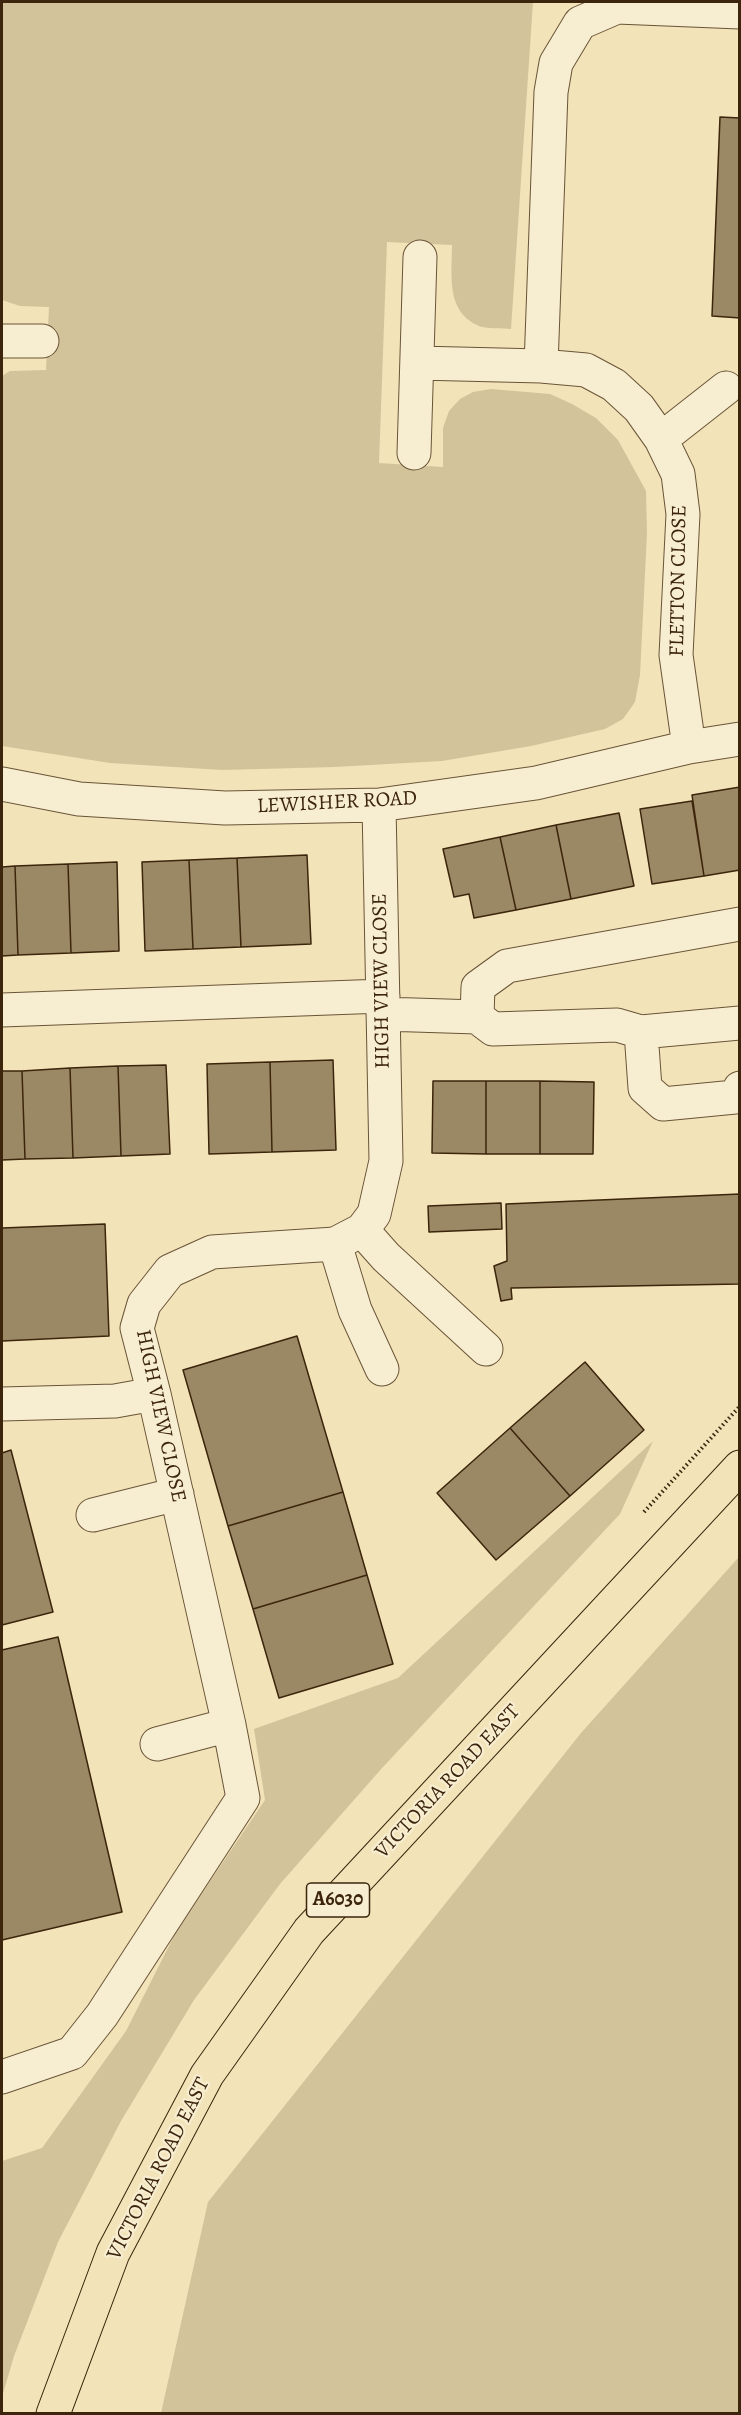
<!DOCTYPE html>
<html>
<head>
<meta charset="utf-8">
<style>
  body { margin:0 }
  #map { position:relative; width:741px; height:2415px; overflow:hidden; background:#f2e3b8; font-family:Alegreya,serif }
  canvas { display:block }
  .frame { position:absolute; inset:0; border:3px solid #3c250c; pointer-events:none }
</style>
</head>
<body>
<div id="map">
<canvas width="741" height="2415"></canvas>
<div class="frame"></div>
</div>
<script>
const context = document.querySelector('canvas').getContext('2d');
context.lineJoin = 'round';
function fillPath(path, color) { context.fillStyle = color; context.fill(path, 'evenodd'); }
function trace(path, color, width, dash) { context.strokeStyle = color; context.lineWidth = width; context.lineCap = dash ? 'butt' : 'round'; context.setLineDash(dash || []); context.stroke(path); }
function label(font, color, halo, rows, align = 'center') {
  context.font = font + ' Alegreya,serif'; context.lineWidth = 4.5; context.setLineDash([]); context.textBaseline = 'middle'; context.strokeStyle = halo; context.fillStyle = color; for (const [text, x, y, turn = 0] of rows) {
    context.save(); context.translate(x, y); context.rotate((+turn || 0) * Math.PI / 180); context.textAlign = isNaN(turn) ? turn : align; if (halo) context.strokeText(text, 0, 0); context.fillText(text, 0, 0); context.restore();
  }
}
fillPath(new Path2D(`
  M2,2H533L511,329C502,328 491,329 482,327C445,314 452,275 452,245L387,242L379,463L443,467V428L449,411L460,399L473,392L491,389L550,394L572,404L596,418L618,440L646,491L647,533L640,675L635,702L623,719L605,729L531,746L442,761L335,767L222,770L110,763L2,746V376L10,371L46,370L49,307L20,306L2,300Z
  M653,1441L620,1514L383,1767L280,1884L194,2000L121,2121L58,2242L14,2356L2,2397V2161L42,2148L126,2031L177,1930L265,1800L254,1729L398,1678Z
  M739,1557V2413H161L208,2202L581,1733Z`), '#d3c39b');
const building = new Path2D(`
  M720,117L740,118V318L712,316Z
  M740,787V870L704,876L692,795Z
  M692,801L704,876L652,884L640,809Z
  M619,813L634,886L571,899L556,825Z
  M556,825L571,899L516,910L500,837Z
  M500,837L516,910L474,918L469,894L454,897L443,849Z
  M307,855L311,944L241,947L237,858Z
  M237,858L241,947L193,949L189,860Z
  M189,860L193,949L145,951L142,862Z
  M117,862L119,951L71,953L68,864Z
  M68,864L71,953L18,955L15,866Z
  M15,866L18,955L2,956V867Z
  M333,1060L336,1150L272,1152L270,1062Z
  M270,1062L272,1152L209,1154L207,1064Z
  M166,1065L170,1154L121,1156L118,1066Z
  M118,1066L121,1156L73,1158L70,1068Z
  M70,1068L73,1158L25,1159L22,1071Z
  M2,1071H22L25,1159L2,1160Z
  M433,1081H486V1154L432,1153Z
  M486,1081H540V1154H486Z
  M540,1081L594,1082L593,1154H540Z
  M740,1194V1284L511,1288L512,1299L501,1301L494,1266L507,1261L506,1204Z
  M501,1203L502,1229L429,1232L428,1206Z
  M105,1224L109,1336L2,1341V1228Z
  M297,1336L343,1492L228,1526L183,1370Z
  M585,1362L644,1430L570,1496L510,1428Z
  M510,1428L570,1496L496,1560L437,1493Z
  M11,1450L53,1612L2,1625V1453Z
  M343,1492L367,1575L253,1609L228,1526Z
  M367,1575L393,1664L279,1698L253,1609Z
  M58,1637L122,1912L2,1940V1650Z`);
fillPath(building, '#9b8865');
trace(building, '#3c250c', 1.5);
const minor = new Path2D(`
  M2,341H42
  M417,363L541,366L586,370L614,385L639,408L661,439L678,474L683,514L676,655L689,747
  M541,366L551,92L556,63L580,23L617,7L740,12
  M661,439L726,388
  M414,453L420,257
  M2,784L79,799L225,808L379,805L536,783L689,747L740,739
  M2,1010L383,996
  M383,1014L477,1017L493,1029L617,1025L641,1032L740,1023
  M477,1017L478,987L507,966L740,924
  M641,1032L645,1088L663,1104L735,1097L740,1088
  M362,1230L386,1257L486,1349
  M335,1244L355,1310L382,1369
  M2,1404L115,1401L154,1394
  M93,1515L177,1494
  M157,1744L229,1725
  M2,2077L72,2053L102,2015L243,1798L229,1725L154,1394L137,1328L144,1304L170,1271L212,1252L335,1244L362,1230L374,1214L386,1161L379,805`);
const highway = new Path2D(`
  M53,2414L113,2253L207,2075L309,1931L740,1467`);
trace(minor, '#6a5437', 35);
trace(highway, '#3c250c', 35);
trace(new Path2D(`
  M644,1512L740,1406`), '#3c250c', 4, [1.5, 3]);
trace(minor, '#f7edd1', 33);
trace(highway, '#f2e3b8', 33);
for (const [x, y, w] of [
  [338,1900,63]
]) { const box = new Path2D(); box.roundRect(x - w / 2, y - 17, w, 34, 4.5); context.fillStyle = '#f7edd1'; context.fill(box); trace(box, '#3c250c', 1.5); }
label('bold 20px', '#3c250c', null, [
  ["A6030",338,1900]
]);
label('21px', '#3c250c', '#f7edd1', [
  ["FLETTON CLOSE",679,581,-89],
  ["LEWISHER ROAD",337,803,-3],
  ["HIGH VIEW CLOSE",382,981,-91],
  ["HIGH VIEW CLOSE",160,1416,78],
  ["VICTORIA ROAD EAST",448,1782,-47],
  ["VICTORIA ROAD EAST",159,2169,-63]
]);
</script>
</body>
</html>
